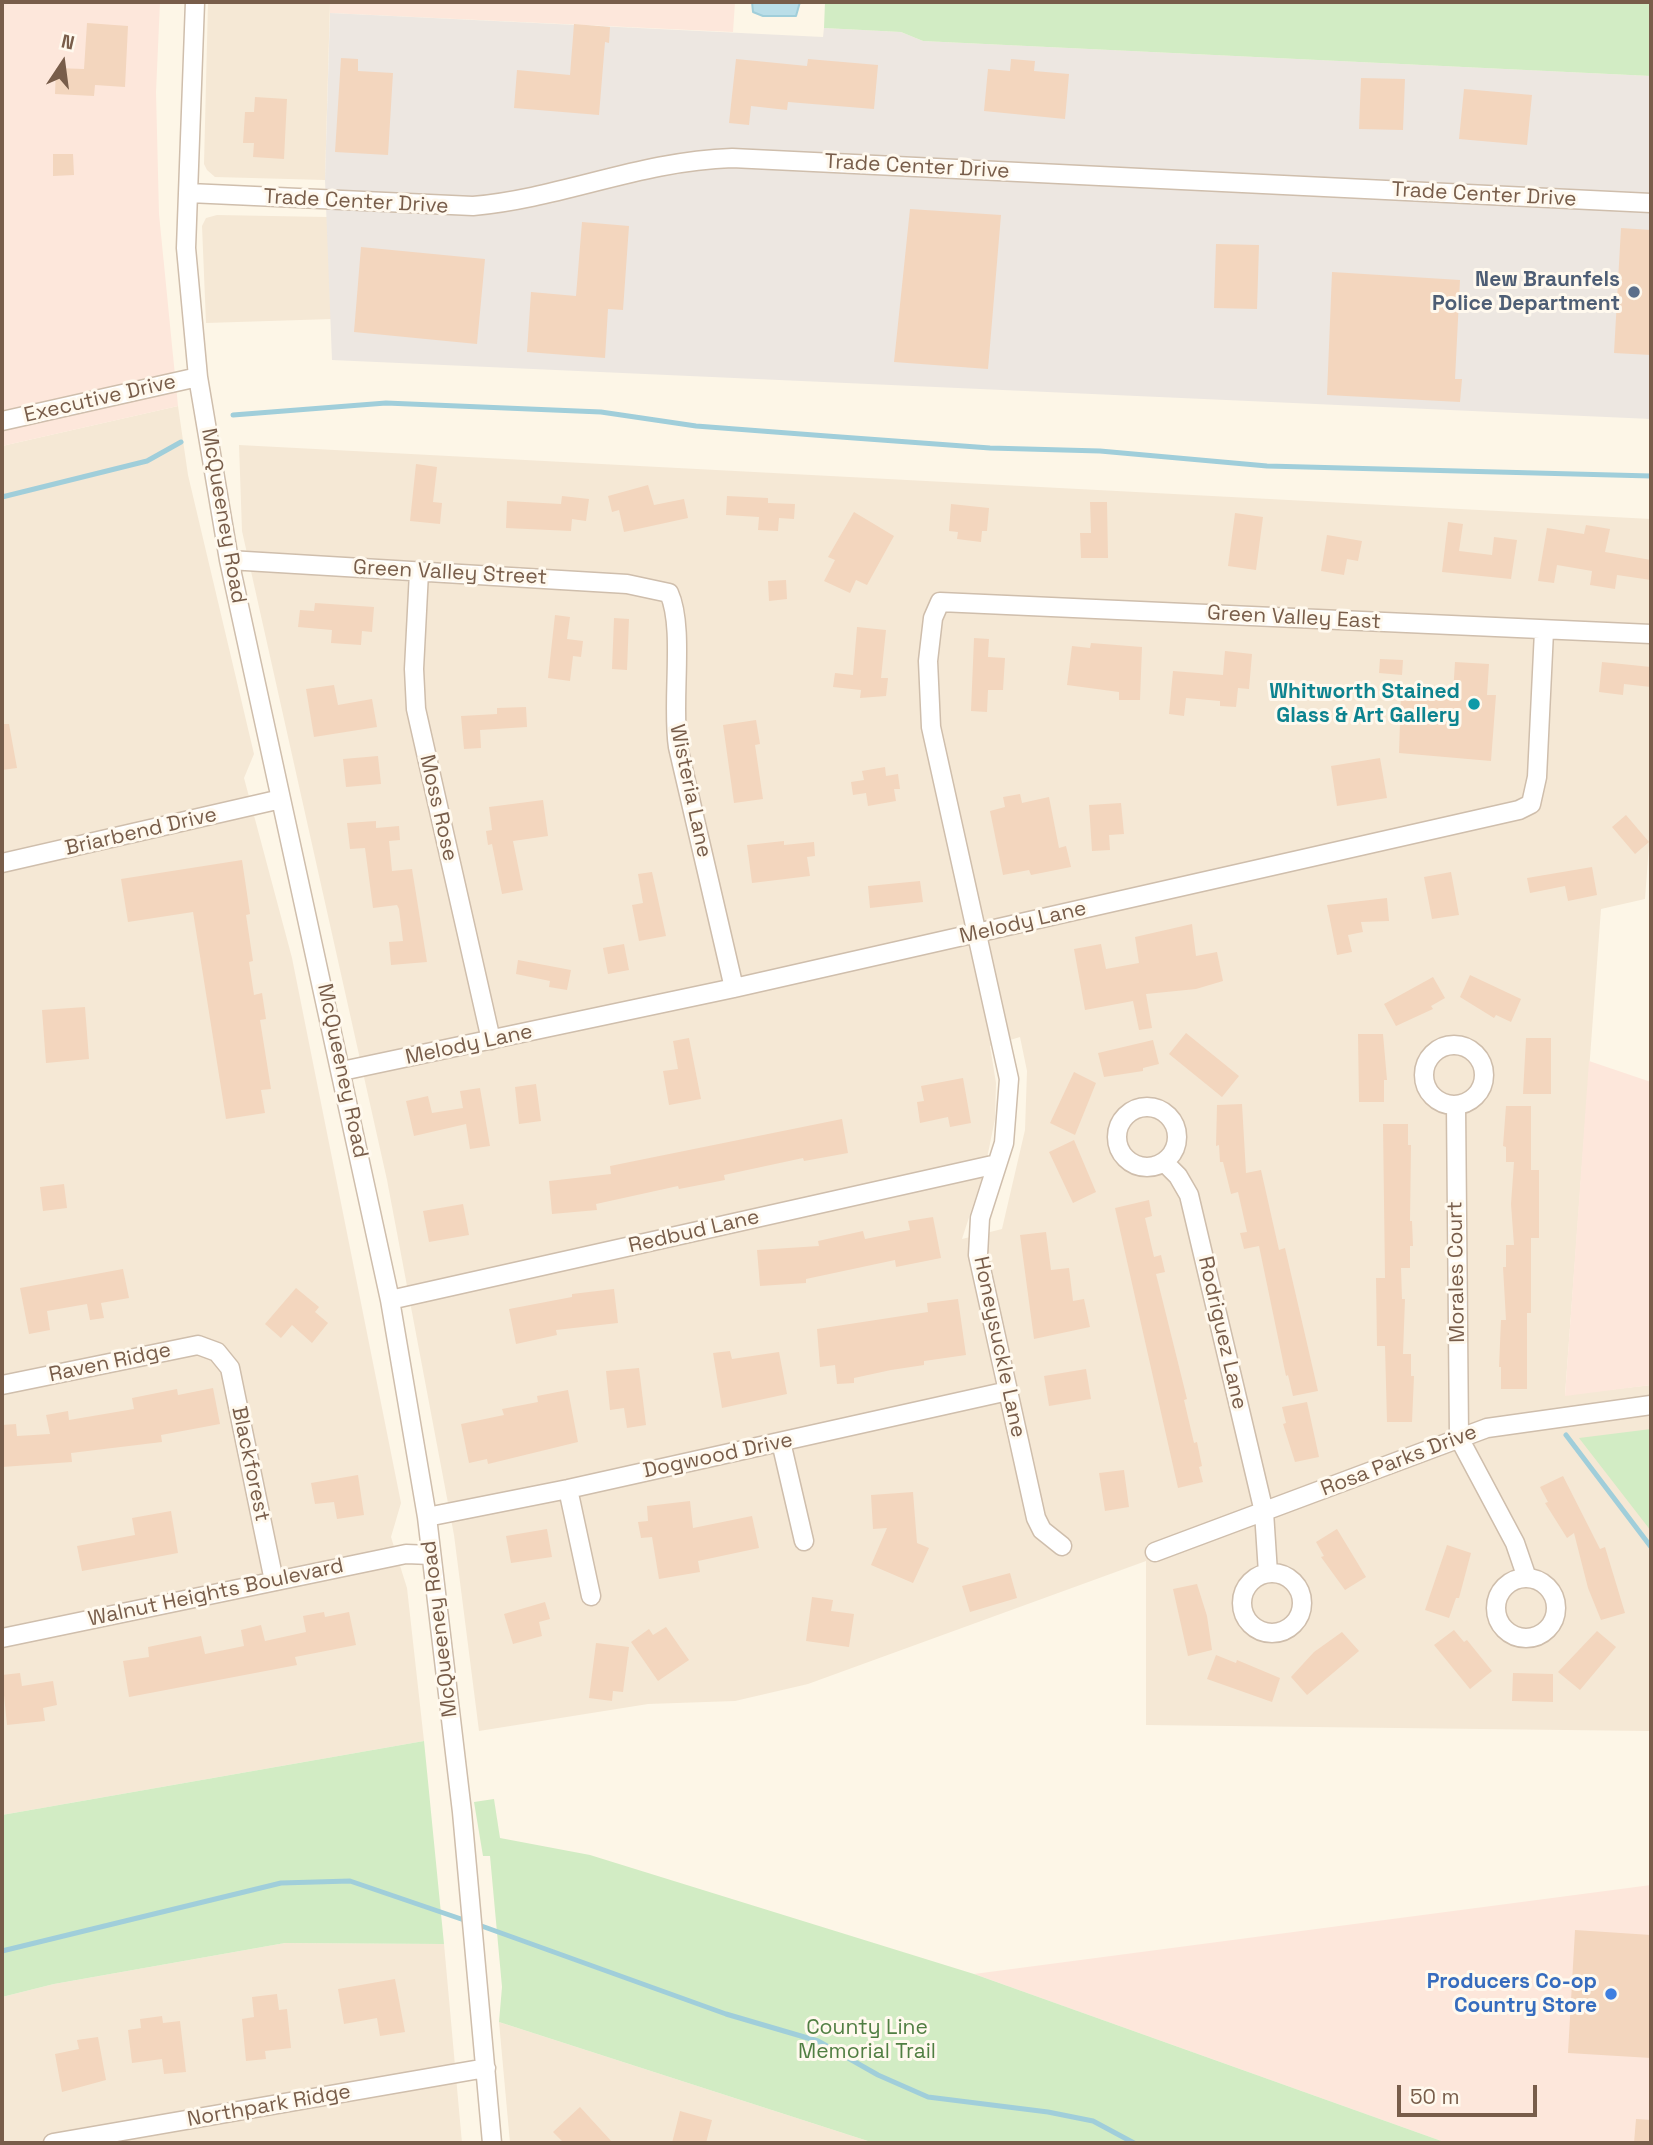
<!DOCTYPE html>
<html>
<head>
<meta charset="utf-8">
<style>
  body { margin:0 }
  #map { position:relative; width:1653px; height:2145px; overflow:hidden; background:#fdf6e7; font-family:"Space Grotesk",sans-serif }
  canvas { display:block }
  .frame { position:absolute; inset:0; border:4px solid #785d4a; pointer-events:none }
  .north { position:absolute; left:28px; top:28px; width:70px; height:70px; -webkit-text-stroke:5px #fff9ee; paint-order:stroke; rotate:13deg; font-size:19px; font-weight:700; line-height:28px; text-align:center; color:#785d4a }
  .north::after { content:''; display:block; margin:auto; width:24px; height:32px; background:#785d4a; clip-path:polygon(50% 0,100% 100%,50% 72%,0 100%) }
  .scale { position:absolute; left:1397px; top:2085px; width:140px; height:32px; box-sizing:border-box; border:4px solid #785d4a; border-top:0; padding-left:9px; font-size:21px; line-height:24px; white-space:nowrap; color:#785d4a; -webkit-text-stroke:5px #fff9ee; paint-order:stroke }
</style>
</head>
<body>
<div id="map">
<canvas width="1653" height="2145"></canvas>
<div class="frame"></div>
<div class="north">N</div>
<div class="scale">50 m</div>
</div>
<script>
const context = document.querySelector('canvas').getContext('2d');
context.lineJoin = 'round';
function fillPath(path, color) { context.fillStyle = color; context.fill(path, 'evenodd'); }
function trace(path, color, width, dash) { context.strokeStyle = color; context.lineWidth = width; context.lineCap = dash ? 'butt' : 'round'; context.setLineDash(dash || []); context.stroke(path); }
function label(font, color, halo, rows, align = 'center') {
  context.font = font + ' "Space Grotesk",sans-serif'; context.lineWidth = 6; context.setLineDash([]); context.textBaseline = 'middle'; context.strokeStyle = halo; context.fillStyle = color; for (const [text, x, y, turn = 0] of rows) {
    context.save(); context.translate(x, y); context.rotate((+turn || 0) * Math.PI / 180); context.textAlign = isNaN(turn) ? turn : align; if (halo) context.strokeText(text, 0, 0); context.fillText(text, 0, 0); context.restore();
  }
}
fillPath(new Path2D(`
  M208,2H330L325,180L215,177L207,170L204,164Z
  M217,215L327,217L332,319L206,323L202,226L206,218Z
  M178,406L188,475L254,754L244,778L292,958L401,1503L391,1537L407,1588L424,1741L2,1815V446Z
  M239,445L1651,519V818L1645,899L1601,909L1565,1395L1651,1385L1650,1731L1146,1725V1561L808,1684L735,1701L648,1704L479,1731L454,1535L387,1180L242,531ZM1020,1037L1027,1071L1025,1130L1002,1229L962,1239L985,1168L995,1119L996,1083L990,1046Z
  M285,1943L444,1944L462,2143H2V1997L54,1984Z
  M499,2022L874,2143H510Z`), '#f5e8d5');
fillPath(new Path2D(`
  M2,2H160L156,92L159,214L178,406L2,446Z
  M330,2H735L733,32L330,13Z
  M1589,1061L1651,1082V1385L1565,1396Z
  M1651,1885V2143H1447L974,1974Z`), '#fde7db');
fillPath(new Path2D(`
  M330,13L823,37L824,28L901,32L923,41L1651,76V419L332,360L325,180Z`), '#ede7e1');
fillPath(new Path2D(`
  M825,2H1651V76L923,41L901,32L824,28Z
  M1651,1429V1531L1579,1438Z
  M424,1741L444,1944L285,1943L54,1984L2,1997V1815Z
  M494,1799L500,1838L590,1855L974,1974L1447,2143H874L499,2022L502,1987L490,1856H483L474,1802Z`), '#d2ecc4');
const water = new Path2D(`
  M752,2H800L796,16H763L753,12Z`);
fillPath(water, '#badee8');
trace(water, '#a0ceda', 2);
trace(new Path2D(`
  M233,415L386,403L601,412L696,426L827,436L990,448L1100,451L1267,466L1651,476
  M2,497L147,461L181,442
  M1566,1435L1651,1547
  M476,1924L726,2014L818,2041L878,2075L928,2097L1048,2112L1093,2121L1134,2143
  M2,1951L281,1883L350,1881L467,1921`), '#a0ceda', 5);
fillPath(new Path2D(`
  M87,23L128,26L125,87L95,85L94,96L55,94L56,68L84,69Z
  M574,24L610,27L609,43L605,42L599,115L514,108L517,70L570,75Z
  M341,58L358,59V71L393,73L388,155L335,152Z
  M736,59L807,66L808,59L878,65L874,109L788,102L787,110L751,106L749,125L729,123Z
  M1011,59L1035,61L1034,71L1069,74L1065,119L984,111L988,69L1010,71Z
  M1361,78L1405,79L1403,130L1359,129Z
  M1464,89L1532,95L1527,145L1459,139Z
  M255,97L287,99L284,159L253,157L254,143H243L245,112H254Z
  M53,154H73L74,175L53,176Z
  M910,209L1001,215L988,369L894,362Z
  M582,222L629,226L623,310L608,309L605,358L527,352L531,292L576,296Z
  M1621,228L1651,230V355L1614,353Z
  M1216,244L1259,245L1257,309L1214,308Z
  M361,247L485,259L477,344L354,332Z
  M1332,272L1460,280L1455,379H1462L1460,402L1327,395Z
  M416,464L437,467L433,502L442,503L440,524L410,521Z
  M648,485L654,505L684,499L688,518L624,532L619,510L612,512L608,496Z
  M562,496L589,499L586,521L572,519L571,531L506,528L507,501L561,504Z
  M727,496L768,498V503L795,504L794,519L779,518L778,531L758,530L759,517L726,515Z
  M1090,502H1107L1108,558H1081L1080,533H1091Z
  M951,504L989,508L987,531H982L981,542L957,539L958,532L949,531Z
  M854,512L894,536L867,585L856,580L850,593L824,581L835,560L828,557Z
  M1235,513L1263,517L1256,570L1228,566Z
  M1448,522L1463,524L1459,551L1492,555L1494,537L1517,540L1511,579L1442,572Z
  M1586,525L1610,529L1605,552L1651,560V580L1617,575L1615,589L1590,585L1592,571L1557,565L1554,583L1538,581L1547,528L1584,534Z
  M1327,535L1362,541L1358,561L1347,559L1344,575L1321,571Z
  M786,580L787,599L769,601L768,581Z
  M315,603L374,607L372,632L362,631L361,645L331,643L332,630L298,627L300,610L314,611Z
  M555,615L570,617L567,639L583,641L581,657L573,656L570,681L548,678Z
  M614,618L629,619L627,670L612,669Z
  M857,627L886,630L881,678H888L886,696L860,698L861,690L833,687L835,673L853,675Z
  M974,638L989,639L988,657L1005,658L1003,690H988L987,712L971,711Z
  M1091,643L1142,647L1140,700H1119V692L1067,685L1072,646L1090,648Z
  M1225,651L1252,654L1249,689L1238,688L1236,707L1220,706V701L1186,698L1184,716L1169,714L1173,671L1223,675Z
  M1380,659L1403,660L1402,675L1379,673Z
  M1455,662L1489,664L1487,695H1496L1491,761L1399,753L1401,692L1453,694Z
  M1602,662L1651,667V687L1624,684L1623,695L1599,692Z
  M334,685L338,705L372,699L377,727L314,737L306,689Z
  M526,707L527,727L480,730L481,748L464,749L461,716L497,714V708Z
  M756,720L760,744L755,745L763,799L734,803L723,725Z
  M2,724H9L17,768L2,770Z
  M378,756L381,784L346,787L343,759Z
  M1380,758L1387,798L1337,806L1331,766Z
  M885,767L886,776L898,774L900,789H894L896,801L868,806L866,793L853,795L851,782L864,780L862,771Z
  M1020,794L1022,803L1049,797L1059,848L1066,846L1071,867L1031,875L1029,870L1003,875L990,811L1005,807L1003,797Z
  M543,800L548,836L513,841L523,890L502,894L492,844L488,845L486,831L492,830L489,807Z
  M1121,803L1124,834L1109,835L1110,850L1092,851L1089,805Z
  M1626,815L1649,842L1635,854L1612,827Z
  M376,821V828L399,826L400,840L389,841L392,871L412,869L427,962L391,965L389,942L403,941L399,909L397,905L373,908L365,848L350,849L347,823Z
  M784,841V845L814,842L815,856L807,857L810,876L752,883L747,845Z
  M242,860L250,914L246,915L253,961L249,962L254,995L262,993L266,1019L260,1020L271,1089L261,1090L265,1113L226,1119L193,912L128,922L121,879Z
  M1592,867L1597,895L1568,901L1565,886L1530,893L1527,878Z
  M652,872L666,936L639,941L632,905L643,903L638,874Z
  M1451,872L1459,915L1432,919L1424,877Z
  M920,881L923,902L870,908L868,886Z
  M1387,898L1389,921L1361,922L1363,932L1348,935L1352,952L1337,955L1327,905Z
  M1192,924L1196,956L1217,952L1223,981L1196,989L1146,994L1152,1028L1139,1030L1133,1001L1085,1010L1074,949L1101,944L1106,969L1139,963L1135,937Z
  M624,944L629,970L608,974L603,948Z
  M518,960L571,970L567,990L549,987L550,981L516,974Z
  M1470,975L1521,999L1511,1022L1496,1015L1494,1018L1460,997Z
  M1433,977L1445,998L1431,1006L1433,1009L1396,1026L1384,1004Z
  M85,1007L89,1059L46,1063L42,1010Z
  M1186,1033L1239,1076L1222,1097L1169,1054Z
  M1358,1034H1383L1387,1080H1384V1102H1359Z
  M689,1038L701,1099L669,1105L663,1071L678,1069L673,1041Z
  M1526,1038H1551V1094H1523Z
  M1153,1040L1159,1064L1143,1068V1071L1104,1077L1098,1053Z
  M1074,1072L1096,1083L1075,1135L1050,1123Z
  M963,1078L971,1123L950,1127L948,1117L920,1123L917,1102L924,1101L921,1086Z
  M536,1084L541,1121L519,1124L515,1087Z
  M480,1088L490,1146L470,1149L466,1124L414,1136L406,1101L428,1096L432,1113L463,1108L460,1091Z
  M1242,1104L1246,1173L1261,1170L1279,1250L1285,1248L1318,1391L1293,1396L1288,1375L1286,1376L1259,1246L1244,1249L1240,1233L1247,1232L1238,1192L1231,1194L1223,1162H1220L1219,1145L1216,1146L1217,1105Z
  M1506,1106H1531V1170H1539V1238H1531V1313H1527V1389H1501V1367H1499L1501,1320H1506L1503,1267H1506V1245H1514L1511,1204L1514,1162H1506V1147L1503,1146Z
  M842,1119L848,1153L804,1161L803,1158L724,1175L725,1180L679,1189L678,1186L596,1204L597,1210L552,1214L549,1181L611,1174L610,1166Z
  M1383,1124H1408V1145H1411L1410,1221H1412L1413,1246H1410V1268H1401L1402,1299H1405L1403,1354H1411V1376H1414L1412,1422H1387L1385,1346H1377L1376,1278H1385Z
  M1074,1140L1096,1192L1073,1203L1049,1152Z
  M64,1184L67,1208L43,1211L40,1187Z
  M1149,1200L1152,1216L1145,1218L1154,1257L1161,1255L1165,1272L1156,1274L1187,1399L1184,1400L1194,1443L1197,1442L1202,1466L1199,1467L1203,1482L1178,1488L1115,1208Z
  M463,1204L469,1235L429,1242L423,1211Z
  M933,1217L941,1258L896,1267L895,1260L806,1279V1283L760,1286L757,1250L819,1246L818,1241L863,1231L865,1239L910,1230L908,1221Z
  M1046,1232L1051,1270L1069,1268L1073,1301L1084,1299L1090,1327L1034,1339L1020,1235Z
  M123,1269L129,1298L101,1303L104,1318L90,1320L87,1304L47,1311L50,1330L29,1334L20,1288Z
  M296,1288L319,1307L315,1312L328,1323L312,1343L292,1325L281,1338L265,1324Z
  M614,1289L618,1323L556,1330L557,1335L516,1344L509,1309L572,1297V1294Z
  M958,1299L966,1355L924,1361V1365L891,1370L854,1378V1383L837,1384L835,1365L820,1367L817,1329L928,1312L927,1303Z
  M730,1351L732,1359L779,1352L787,1394L722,1408L713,1353Z
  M639,1368L646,1425L627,1428L624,1408L610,1410L606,1371Z
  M1086,1369L1091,1399L1049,1406L1044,1376Z
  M213,1388L220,1424L161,1435L162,1442L71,1453L72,1462L2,1467V1425L16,1424L17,1436L50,1434L46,1415L68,1411L69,1420L134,1409L132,1398L177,1389L178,1395Z
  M568,1390L578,1442L488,1464L487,1459L469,1463L461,1424L504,1415L502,1409L538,1402L537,1396Z
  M1307,1402L1319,1457L1295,1462L1283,1424L1286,1423L1282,1407Z
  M1124,1470L1129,1507L1105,1511L1099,1473Z
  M358,1475L364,1515L337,1519L334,1502L315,1504L311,1483Z
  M1563,1476L1600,1549L1605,1547L1625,1613L1601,1620L1588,1588L1574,1533L1567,1538L1545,1503L1548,1502L1540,1487Z
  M913,1492L917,1543L929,1548L913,1583L871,1565L887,1528L873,1529L871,1495Z
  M690,1501L693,1528L752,1516L759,1548L698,1561L700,1572L659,1579L652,1537L641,1538L638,1522L648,1521L647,1506Z
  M171,1511L178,1553L82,1571L77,1546L135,1535L132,1518Z
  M547,1529L552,1557L511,1563L506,1536Z
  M1337,1529L1366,1577L1345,1590L1321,1557L1324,1556L1316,1542Z
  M1447,1545L1471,1553L1459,1598H1456L1449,1618L1425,1610Z
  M1010,1573L1017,1598L970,1612L962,1586Z
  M1197,1584L1207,1616L1212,1650L1188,1656L1173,1589Z
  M812,1597L833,1600L831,1611L854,1614L849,1647L806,1641Z
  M545,1602L550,1619L539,1622L542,1636L513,1644L504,1614Z
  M324,1612L325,1617L349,1612L356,1645L295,1657L297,1665L129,1697L123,1661L149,1657L148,1647L201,1636L205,1654L244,1646L241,1630L261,1625L265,1641L306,1632L303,1616Z
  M666,1627L689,1660L658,1681L631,1642L649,1629L653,1635Z
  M1454,1630L1464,1642L1467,1640L1492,1671L1470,1689L1434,1645Z
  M1597,1631L1616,1647L1580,1690L1558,1672Z
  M1342,1632L1359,1651L1307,1695L1291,1677L1314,1652Z
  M596,1643L629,1647L623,1692L613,1691L612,1701L589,1698Z
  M1216,1655L1236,1663L1237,1660L1280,1678L1272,1702L1207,1679Z
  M20,1673L22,1686L53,1681L57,1705L43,1708L45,1721L7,1725L2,1675Z
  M1513,1673L1553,1674V1702L1512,1701Z
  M1575,1930L1651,1935V2058L1568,2053Z
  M395,1979L405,2032L380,2036L377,2018L344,2024L338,1989Z
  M277,1994L279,2010L287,2009L291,2048L265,2051L266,2059L246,2061L242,2019L254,2017L252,1997Z
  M162,2016L163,2023L180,2021L186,2072L164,2074L162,2059L132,2063L128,2030L141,2028L140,2019Z
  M98,2037L106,2080L62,2092L55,2054L79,2049L77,2040Z
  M580,2107L613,2143H564L553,2132Z
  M680,2111L712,2120L706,2143H672Z
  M1636,2119L1651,2120V2143H1634Z`), '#f3d6be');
const minor = new Path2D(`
  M195,2L186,248L198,377L229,560L390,1300L427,1517L462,1812L492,2143
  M189,193L473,206C562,198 640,161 732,158L1651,203
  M2,421L198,377
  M229,560L627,584L669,593C685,628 671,703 678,747L734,988
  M419,572L414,669L416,709L491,1040
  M2,863L281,799
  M1424 1075a30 30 0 1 1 60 0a30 30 0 1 1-60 0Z
  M342,1071L734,988L1519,810L1531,804L1537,777L1544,631
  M1456,1105L1459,1438L1515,1543L1527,1578
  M1117 1137a30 30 0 1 1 60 0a30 30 0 1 1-60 0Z
  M1164,1162L1178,1176L1189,1195L1264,1512L1268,1573
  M390,1300L997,1164
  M2,1385L198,1345L217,1352L230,1368L274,1581
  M781,1442L804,1541
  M568,1489L591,1596
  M427,1517L568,1489L1008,1391
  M1062,1546L1042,1530L1036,1518L978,1255L980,1218L1004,1143L1009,1079L931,727L928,661L933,618L940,602L1651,634
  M1155,1552L1487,1428L1651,1405
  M1242 1603a30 30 0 1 1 60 0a30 30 0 1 1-60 0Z
  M1496 1608a30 30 0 1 1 60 0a30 30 0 1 1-60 0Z
  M2,1638L406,1554L431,1555
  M53,2143L486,2068`);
trace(minor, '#cfbeac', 21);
trace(minor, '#fff', 18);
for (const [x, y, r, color] of [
  [1634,292,7,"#5c6f8a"],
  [1474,704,7,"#0f9aa8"],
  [1611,1994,7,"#3f7fe0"]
]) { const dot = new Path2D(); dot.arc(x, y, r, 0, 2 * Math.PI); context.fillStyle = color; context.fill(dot); trace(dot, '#fff9ee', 2.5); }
label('21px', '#785d4a', '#fff9ee', [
  ["Trade Center Drive",917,167,3],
  ["Trade Center Drive",1484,195,3],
  ["Trade Center Drive",356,202,3],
  ["Executive Drive",100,399,-13],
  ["McQueeney Road",223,516,80],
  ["Green Valley Street",450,573,3],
  ["Green Valley East",1294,618,3],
  ["Wisteria Lane",690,791,78],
  ["Moss Rose",438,808,77],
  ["Briarbend Drive",141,832,-13],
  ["Melody Lane",1023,923,-13],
  ["Melody Lane",469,1045,-12],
  ["McQueeney Road",342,1071,78],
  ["Redbud Lane",694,1232,-13],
  ["Morales Court",1457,1272,-91],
  ["Rodriguez Lane",1222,1333,77],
  ["Honeysuckle Lane",999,1347,78],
  ["Raven Ridge",110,1363,-12],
  ["Dogwood Drive",718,1456,-12],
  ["Rosa Parks Drive",1399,1461,-21],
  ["Blackforest",250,1464,78],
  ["Walnut Heights Boulevard",216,1593,-12],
  ["McQueeney Road",440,1629,-97],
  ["Northpark Ridge",269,2106,-10]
]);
label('bold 21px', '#4e5e75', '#fff9ee', [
  ["New Braunfels",1620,280],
  ["Police Department",1620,304]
], 'right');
label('bold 21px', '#0d838f', '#fff9ee', [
  ["Whitworth Stained",1460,692],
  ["Glass & Art Gallery",1460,716]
], 'right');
label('bold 21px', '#366cbe', '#fff9ee', [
  ["Producers Co-op",1597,1982],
  ["Country Store",1597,2006]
], 'right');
label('21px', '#507e42', '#fff9ee', [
  ["County Line",867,2028],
  ["Memorial Trail",867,2052]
]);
</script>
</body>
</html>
